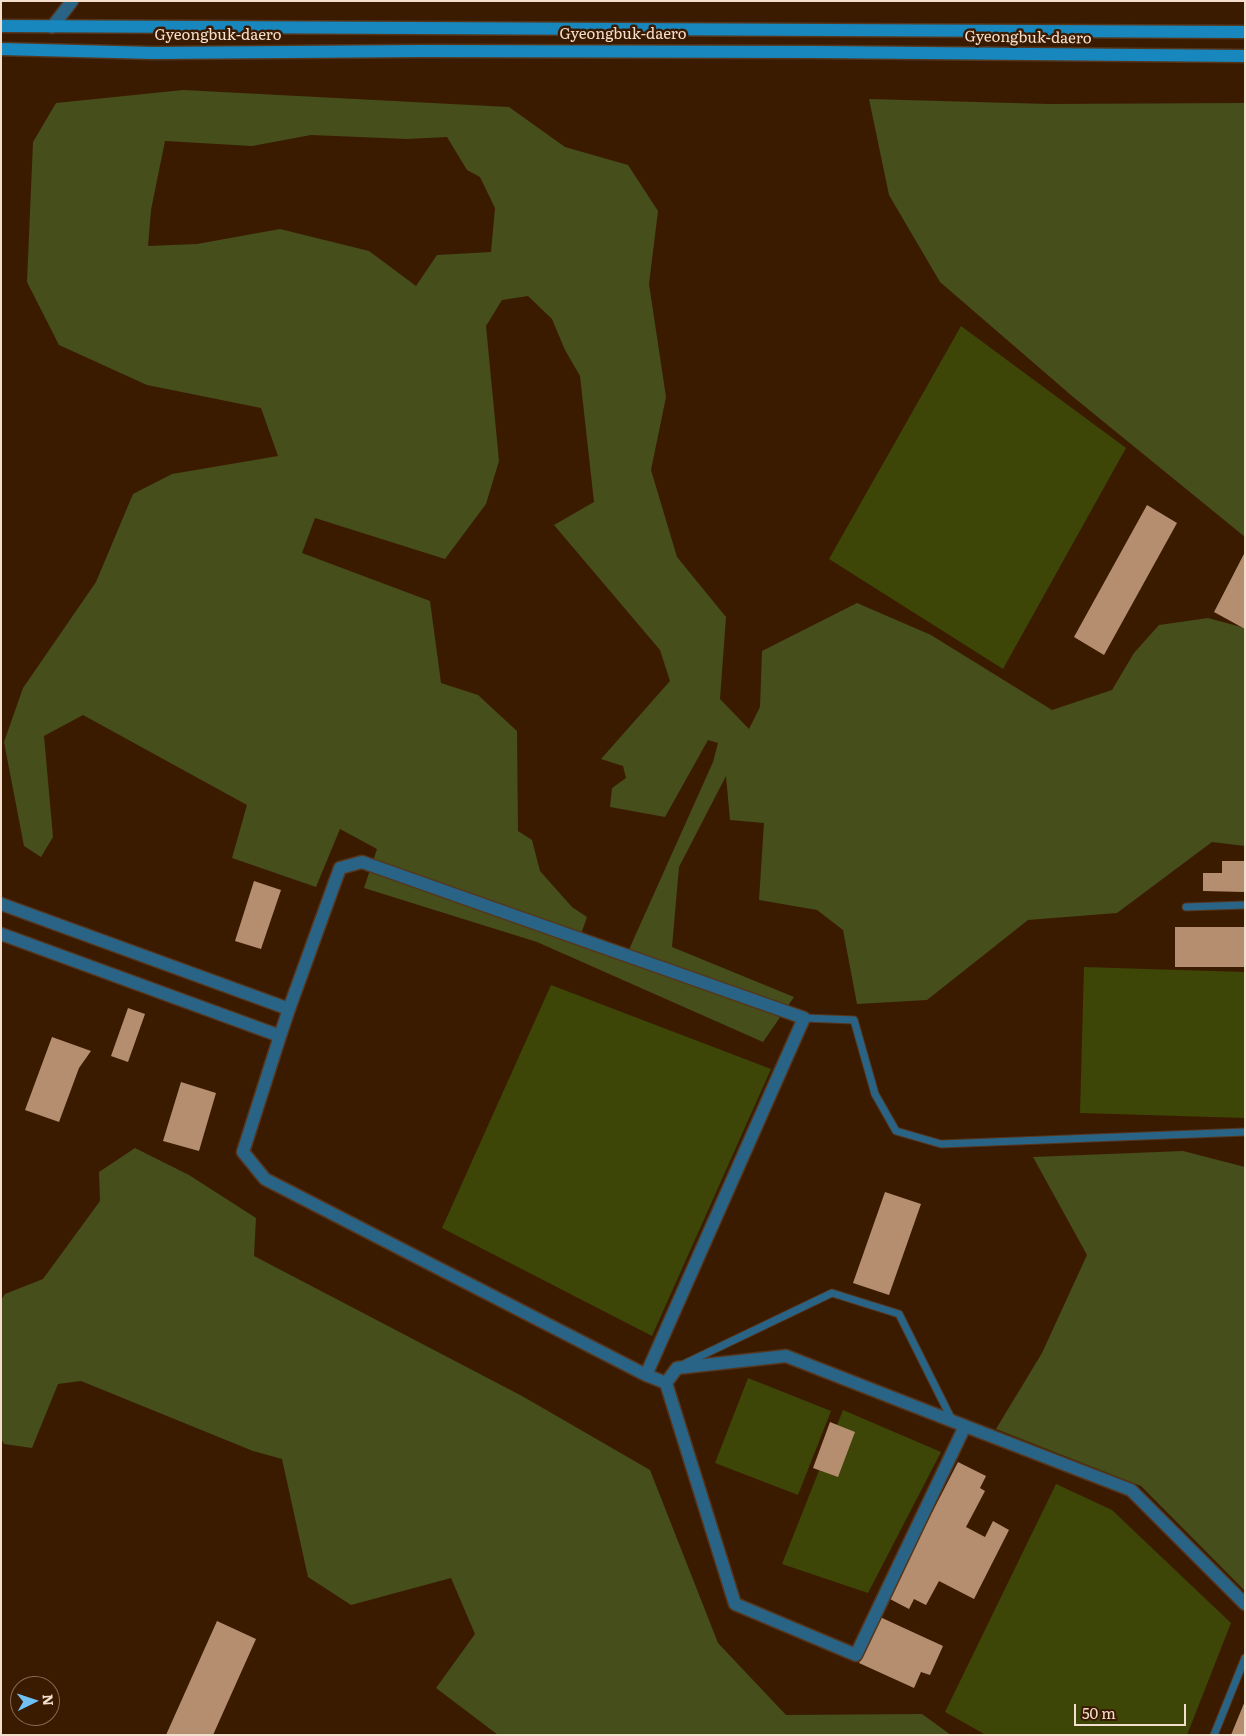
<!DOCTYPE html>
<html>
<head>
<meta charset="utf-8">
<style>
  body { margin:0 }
  #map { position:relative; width:1246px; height:1736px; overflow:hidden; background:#3b1b00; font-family:Literata,serif }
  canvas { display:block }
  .frame { position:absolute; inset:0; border:2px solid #f4dfcf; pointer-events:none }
  .north { position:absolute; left:10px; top:1676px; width:50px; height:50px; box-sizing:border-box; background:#3b1b00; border:1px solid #856953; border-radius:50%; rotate:86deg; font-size:14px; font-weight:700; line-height:20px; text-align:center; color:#f4dfcf }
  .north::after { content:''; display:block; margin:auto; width:18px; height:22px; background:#70c1f4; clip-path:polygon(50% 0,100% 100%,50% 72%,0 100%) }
  .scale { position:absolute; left:1074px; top:1704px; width:112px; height:22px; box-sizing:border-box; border:2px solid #f4dfcf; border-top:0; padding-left:6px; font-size:15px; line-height:18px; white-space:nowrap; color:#f4dfcf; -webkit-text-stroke:4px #3b1b00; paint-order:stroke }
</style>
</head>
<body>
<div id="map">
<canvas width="1246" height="1736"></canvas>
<div class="frame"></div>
<div class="north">N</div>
<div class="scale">50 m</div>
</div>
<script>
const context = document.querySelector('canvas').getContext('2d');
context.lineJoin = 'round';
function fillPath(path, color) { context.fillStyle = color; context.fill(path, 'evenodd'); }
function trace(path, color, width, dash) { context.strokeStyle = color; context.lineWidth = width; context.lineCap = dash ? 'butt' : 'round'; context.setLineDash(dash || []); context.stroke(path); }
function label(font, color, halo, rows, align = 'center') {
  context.font = font + ' Literata,serif'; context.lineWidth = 5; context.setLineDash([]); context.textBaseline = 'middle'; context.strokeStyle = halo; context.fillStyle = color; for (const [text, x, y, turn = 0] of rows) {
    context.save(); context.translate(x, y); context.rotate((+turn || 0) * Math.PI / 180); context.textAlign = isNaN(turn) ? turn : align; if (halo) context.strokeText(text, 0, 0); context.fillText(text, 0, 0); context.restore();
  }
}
fillPath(new Path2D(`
  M961,326L1126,448L1003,669L829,559Z
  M1084,967L1245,972V1118L1080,1113Z
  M551,985L771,1069L652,1336L442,1228Z
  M748,1378L831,1411L798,1495L715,1463Z
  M843,1410L941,1452L868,1593L782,1564Z
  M1056,1484L1112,1510L1231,1623L1187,1735H986L945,1712Z`), '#3d4507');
fillPath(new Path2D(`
  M183,90L509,107L565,147L628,165L658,211L649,284L666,397L651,470L677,557L726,617L720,699L749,729L760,707L762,651L857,603L931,635L1052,710L1112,690L1134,653L1159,625L1208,618L1245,628V846L1212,842L1117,913L1028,920L927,1000L857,1004L843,930L817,910L759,900L764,823L730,820L726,776L679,867L672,947L794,997L763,1042L537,942L364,888L377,849L340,829L316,887L232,858L247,805L83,715L44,736L53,837L41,857L24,846L4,742L23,688L96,582L133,494L172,474L278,456L261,408L147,385L59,345L27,282L33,142L56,103ZM311,135L407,139L447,137L467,170L480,177L495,208L491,252L437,255L416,286L369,251L280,229L197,244L148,246L151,210L165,141L252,146ZM528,296L552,319L565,350L580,376L594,502L554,525L660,650L670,681L601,759L623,766L626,778L612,788L610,807L665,817L708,740L718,743L713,762L627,954L580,937L587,917L572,907L540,871L532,840L518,831L517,731L478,695L441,683L430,601L302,553L315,518L445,559L486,504L499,461L486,326L502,300Z
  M869,99L1048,104L1245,103V537L1072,396L940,282L889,195Z
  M135,1148L189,1175L256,1218L254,1256L522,1396L650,1470L718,1643L786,1715L922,1714L951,1735H498L436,1688L475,1634L451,1578L351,1605L308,1577L282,1459L253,1451L81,1381L58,1384L32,1448L4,1444L1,1439V1300L5,1294L43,1279L100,1201L99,1172Z
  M1183,1151L1245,1167V1591L1141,1486L996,1429L1042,1353L1087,1255L1033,1157Z`), '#464e1b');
fillPath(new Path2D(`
  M1147,505L1177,523L1104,655L1074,637Z
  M1245,552V629L1214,612Z
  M1222,861H1245V892L1203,891V873H1222Z
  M254,881L281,890L261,949L235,941Z
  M1175,927H1245V967H1175Z
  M128,1008L145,1014L128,1062L111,1056Z
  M52,1037L91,1051L79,1068L59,1122L25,1110Z
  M181,1082L216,1093L199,1151L163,1141Z
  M885,1192L921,1204L889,1295L853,1283Z
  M830,1422L855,1432L838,1477L813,1468Z
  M958,1462L986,1476L980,1488L985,1491L966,1527L985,1537L993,1521L1009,1530L974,1599L939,1581L926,1605L914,1599L909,1609L888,1598Z
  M880,1617L943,1646L930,1675L921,1672L914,1688L859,1663Z
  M217,1621L256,1639L213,1735H166Z
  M1245,1701V1735H1231Z`), '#b58e70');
const lane = new Path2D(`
  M1186,907L1245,905
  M804,1018L854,1020L875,1094L896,1131L941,1144L1245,1132
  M686,1363L832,1293L899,1314L952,1420
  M1214,1735L1245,1658`);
const street = new Path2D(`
  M52,27L72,1
  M1,904L289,1009L280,1036L1,934
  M280,1036L243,1152L265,1179L646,1375L804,1018L362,862L340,868L289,1009
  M646,1375L666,1383L735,1604L856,1655L965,1426L786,1356L677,1368L666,1383
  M965,1426L1131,1490L1245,1604`);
const secondary = new Path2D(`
  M1,26L1245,32
  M1,49L153,53L421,51L816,52L1245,56`);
trace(lane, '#55361d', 9);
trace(street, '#55361d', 15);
trace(secondary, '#55361d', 15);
trace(lane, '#296486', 7);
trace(street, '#296486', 12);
trace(secondary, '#1787be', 12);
label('15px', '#f4dfcf', '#3b1b00', [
  ["Gyeongbuk-daero",623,35],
  ["Gyeongbuk-daero",218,36],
  ["Gyeongbuk-daero",1028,38,1]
]);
</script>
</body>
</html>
